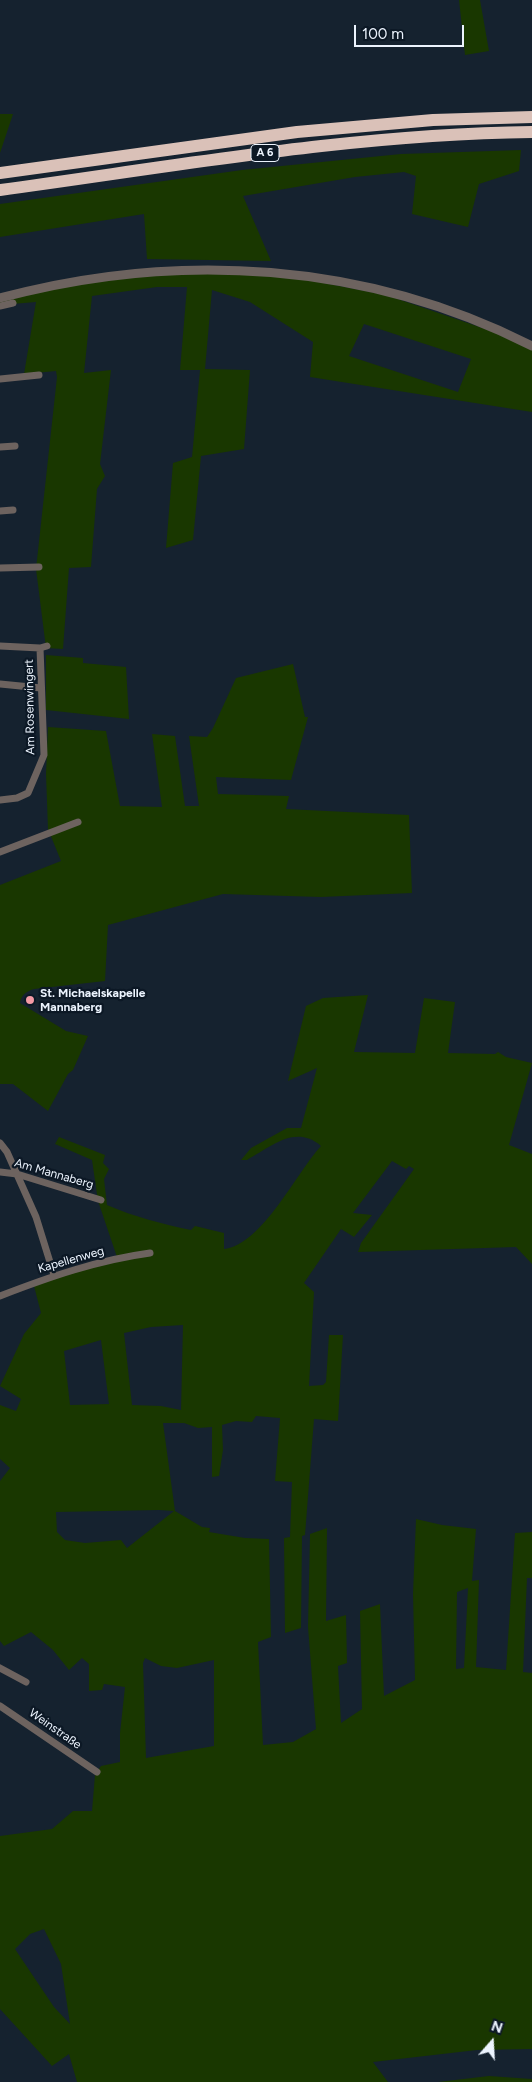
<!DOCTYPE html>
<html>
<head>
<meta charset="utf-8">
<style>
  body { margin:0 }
  #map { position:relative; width:532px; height:2082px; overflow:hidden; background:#15222f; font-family:Figtree,sans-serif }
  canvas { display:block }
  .north { position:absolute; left:467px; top:2017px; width:50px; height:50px; -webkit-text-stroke:4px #0c1825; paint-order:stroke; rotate:19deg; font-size:14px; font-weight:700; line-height:20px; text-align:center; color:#ecf4fe }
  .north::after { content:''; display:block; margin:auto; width:18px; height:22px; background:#ecf4fe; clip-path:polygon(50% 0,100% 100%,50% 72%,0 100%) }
  .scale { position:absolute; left:354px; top:25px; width:110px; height:22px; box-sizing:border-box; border:2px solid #ecf4fe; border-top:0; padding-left:6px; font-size:15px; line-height:18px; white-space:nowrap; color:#ecf4fe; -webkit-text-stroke:4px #0c1825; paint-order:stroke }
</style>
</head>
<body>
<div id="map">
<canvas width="532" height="2082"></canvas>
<div class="north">N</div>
<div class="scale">100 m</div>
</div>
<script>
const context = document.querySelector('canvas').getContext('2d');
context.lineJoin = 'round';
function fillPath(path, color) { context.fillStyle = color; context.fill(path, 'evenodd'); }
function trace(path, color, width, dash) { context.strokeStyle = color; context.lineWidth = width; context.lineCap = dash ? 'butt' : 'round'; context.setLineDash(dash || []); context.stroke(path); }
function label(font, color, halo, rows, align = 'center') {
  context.font = font + ' Figtree,sans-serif'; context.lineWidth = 4.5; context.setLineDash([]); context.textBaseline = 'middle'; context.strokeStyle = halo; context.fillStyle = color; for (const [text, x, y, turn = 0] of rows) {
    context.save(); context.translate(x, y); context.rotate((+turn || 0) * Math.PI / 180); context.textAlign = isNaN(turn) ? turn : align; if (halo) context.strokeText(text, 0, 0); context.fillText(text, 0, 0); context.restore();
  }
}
fillPath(new Path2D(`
  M459,0H480L489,51L465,55Z
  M0,114H13L0,153Z
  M521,150L519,171L479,184L468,227L412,214L416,176L404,172L355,177L243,196L271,261L147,259L144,214L0,237V204L242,170L401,154Z
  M167,273H219L298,278L386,295L494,332L532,350V412L310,377L313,342L250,302L212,290L205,369L250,370L244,449L201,456L193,540L166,548L173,463L192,457L200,370H180L187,287H157L92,296L84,373L111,370L100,464L105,476L97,489L91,567L69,568L63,649L46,648L36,569L57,377L56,371L24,374L36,302L0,305V301L58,287ZM364,324L471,359L458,392L349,356Z
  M46,655L83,658V663L126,667L129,719L46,710Z
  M293,664L305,717H308L291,780L216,777L218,794L289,796L286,809L409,815L412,893L321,897L223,894L108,925L105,981L34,989C27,991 21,995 20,1003L66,1031L88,1036L73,1070L68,1074L48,1111L13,1084H0V885L61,861L48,829L46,774L48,727L106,731L120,806L162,807L152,734L175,736L185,806H199L189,736L207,737L213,728L236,678Z
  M368,995L354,1052L415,1053L424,998L455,1002L448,1053L495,1054L498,1052L506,1057L532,1063L509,1145L532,1154V1264L516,1247L358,1252L361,1243L414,1169L409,1166L406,1169L392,1161L353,1213L372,1215L354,1237L341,1229L304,1283L314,1292L309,1386L323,1385L326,1382L329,1335H343L338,1421L314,1419L305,1535L302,1536L301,1628L285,1633L284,1538L290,1537L292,1482L275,1481L280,1418L256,1416L252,1422L236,1421L222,1425L223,1450L219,1476L212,1477V1427L198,1428L184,1423H163L175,1511L202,1527L210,1528L209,1532L245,1538L269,1539L271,1637L258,1642L263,1745L293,1742L316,1729L308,1627L310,1534L327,1528L326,1621L346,1615L347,1663L338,1666L341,1723L362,1709L360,1611L380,1604L384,1696L415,1680L413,1594L416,1519L442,1525L476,1529L472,1581L479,1580L476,1667L506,1670L515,1533L532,1532V1578H527L523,1672L532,1673V2049L477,2050L373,2062L388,2082H77L69,2054L52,2066L0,2009V1836L52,1829L73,1811H92L95,1775L101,1766L120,1762V1733L125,1687L104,1684L102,1690L89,1691V1664L82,1658L69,1670L53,1650L31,1632L4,1646L0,1641V1481L10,1468L0,1459V1405L16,1411L21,1399L0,1386L24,1334L41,1313L34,1286L63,1275L118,1260L98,1201L92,1160L55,1144L59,1137L105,1155L103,1163L109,1169L104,1179L107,1205C135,1217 162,1224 191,1230L195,1226L224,1233V1249C262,1245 296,1173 321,1146C295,1124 271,1147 247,1160H241L251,1148L287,1128H301L317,1068L288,1081L306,1006L323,998ZM183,1325L181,1410L161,1406L132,1405L124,1333L151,1327ZM101,1340L109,1404L70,1405L64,1351ZM159,1510L174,1511L127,1548L121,1540L85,1543L65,1540L57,1532L56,1512ZM468,1588L464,1668L456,1669L457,1592ZM145,1658L161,1666L177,1668L214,1660V1746L146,1758L143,1663ZM44,1929L61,1964L70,2024L54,2007L15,1949L30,1934Z
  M489,2076L532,2079V2082H438Z`), '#193700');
trace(new Path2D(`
  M0,306L13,303
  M0,379L39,375
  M0,447L15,446
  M0,511L13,510
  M0,568L39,567
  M0,646L40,648L47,646
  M0,684L41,688
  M0,800L17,798L28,793L44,755L40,648
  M0,852L78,822
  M0,1143L7,1152L36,1217L54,1275
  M0,1172L17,1174L101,1200
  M0,1296C49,1277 98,1260 150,1253
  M0,1668L26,1682
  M0,1706L97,1772`), '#6d635f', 7);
trace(new Path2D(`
  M0,298C178,250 367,262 532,346`), '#6d635f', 9);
trace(new Path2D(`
  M0,173L297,132L433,120L532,117
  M0,190C177,166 353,134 532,132`), '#dac1b8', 12);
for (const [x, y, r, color] of [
  [30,1000,5,"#f49aa5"]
]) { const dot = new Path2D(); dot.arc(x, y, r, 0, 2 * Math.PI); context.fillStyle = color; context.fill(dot); trace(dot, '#0c1825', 2); }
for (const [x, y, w] of [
  [265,153,28]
]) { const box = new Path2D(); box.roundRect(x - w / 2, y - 8.5, w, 17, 4); context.fillStyle = '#0c1825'; context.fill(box); trace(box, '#ecf4fe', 1); }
label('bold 11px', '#ecf4fe', null, [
  ["A 6",265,153]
]);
label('12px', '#ecf4fe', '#0c1825', [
  ["Am Rosenwingert",30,707,-91],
  ["Am Mannaberg",54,1174,16],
  ["Kapellenweg",71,1260,-16],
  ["Weinstraße",55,1729,35]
]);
label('bold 12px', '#ecf4fe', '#0c1825', [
  ["St. Michaelskapelle",40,993],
  ["Mannaberg",40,1007]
], 'left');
</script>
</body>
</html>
